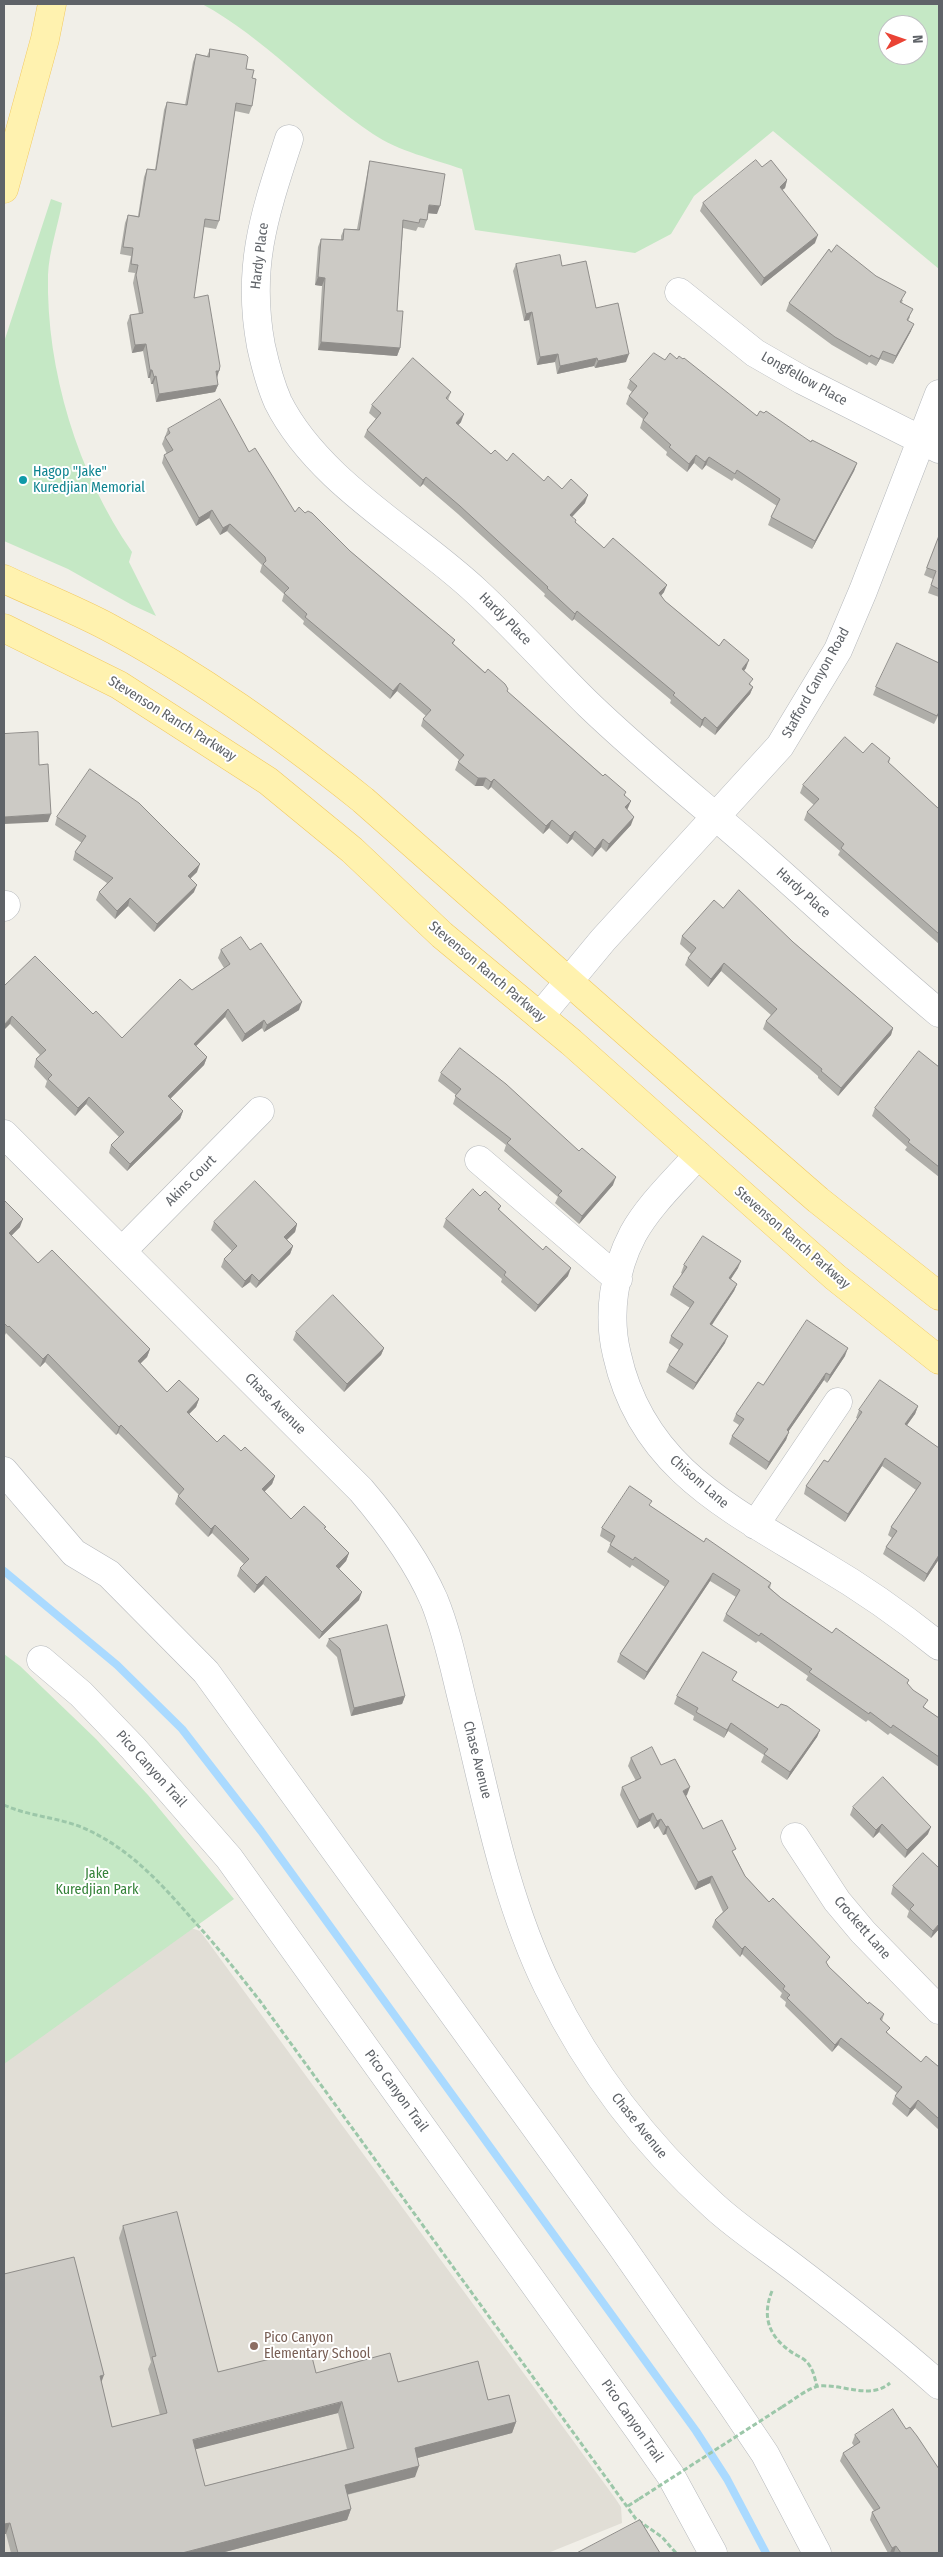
<!DOCTYPE html>
<html>
<head>
<meta charset="utf-8">
<style>
  body { margin:0 }
  #map { position:relative; width:943px; height:2557px; overflow:hidden; background:#f1efe8; font-family:"Fira Sans Condensed",sans-serif }
  canvas { display:block }
  .frame { position:absolute; inset:0; border:5px solid #5f6368; pointer-events:none }
  .north { position:absolute; left:878px; top:15px; width:50px; height:50px; box-sizing:border-box; background:#fff; border:1px solid #bfc1c3; border-radius:50%; rotate:87deg; font-size:14px; font-weight:700; line-height:20px; text-align:center; color:#5f6368 }
  .north::after { content:''; display:block; margin:auto; width:18px; height:22px; background:#ea4335; clip-path:polygon(50% 0,100% 100%,50% 72%,0 100%) }
</style>
</head>
<body>
<div id="map">
<canvas width="943" height="2557"></canvas>
<div class="frame"></div>
<div class="north">N</div>
</div>
<script>
const context = document.querySelector('canvas').getContext('2d');
context.lineJoin = 'round';
function fillPath(path, color) { context.fillStyle = color; context.fill(path, 'evenodd'); }
function trace(path, color, width, dash) { context.strokeStyle = color; context.lineWidth = width; context.lineCap = dash ? 'butt' : 'round'; context.setLineDash(dash || []); context.stroke(path); }
function label(font, color, halo, rows, align = 'center') {
  context.font = font + ' "Fira Sans Condensed",sans-serif'; context.lineWidth = 4; context.setLineDash([]); context.textBaseline = 'middle'; context.strokeStyle = halo; context.fillStyle = color; for (const [text, x, y, turn = 0] of rows) {
    context.save(); context.translate(x, y); context.rotate((+turn || 0) * Math.PI / 180); context.textAlign = isNaN(turn) ? turn : align; if (halo) context.strokeText(text, 0, 0); context.fillText(text, 0, 0); context.restore();
  }
}
fillPath(new Path2D(`
  M188,1927L200,1931L615,2498L621,2507L622,2523L548,2553H4V2063Z`), '#e1ded6');
fillPath(new Path2D(`
  M202,4H939V269L773,131L694,196L671,234L635,253L475,230L462,169C433,159 398,151 373,134C313,94 265,38 202,4ZM888,25H918V55H888Z
  M51,199L62,203C58,226 49,251 48,275C46,370 78,474 132,552L129,562L156,616L132,605L68,569L4,541V342Z
  M4,1654L20,1666L96,1739L148,1795L234,1899L4,2064Z`), '#c5e8c5');
trace(new Path2D(`
  M4,1571L117,1665L182,1729L261,1831L696,2431L727,2479L766,2553`), '#aadaff', 8);
const minor = new Path2D(`
  M289,139C265,213 246,266 261,346C265,364 270,384 278,402C318,482 413,532 477,592C516,628 551,668 589,705C643,757 702,804 758,853C818,906 877,961 939,1013
  M679,292L755,353L802,380L939,449
  M4,907L6,905
  M540,1016L603,940L780,746L838,650L863,591L939,394
  M4,1134L361,1490C390,1524 416,1559 434,1600C448,1634 455,1672 464,1707C487,1801 505,1899 548,1987C589,2070 646,2145 714,2206C738,2228 767,2247 793,2267C843,2305 893,2344 939,2385
  M698,1155C676,1180 649,1205 633,1234C614,1270 607,1315 617,1355C642,1468 731,1509 821,1564C862,1588 902,1616 939,1646
  M479,1160L618,1279
  M122,1251L260,1111
  M4,1471L74,1553L109,1574L206,1672L620,2244L730,2402L765,2454L817,2553
  M755,1525L838,1402
  M41,1660L81,1694L133,1748L229,1858L639,2430L671,2476L713,2553
  M795,1837L837,1901L863,1932L939,2010`);
const major = new Path2D(`
  M4,189L45,39L52,4
  M4,579C38,595 74,609 108,627C199,675 283,736 363,800L718,1113L818,1200L939,1296
  M4,628L119,685L268,781L352,850L442,935L571,1042L835,1277L939,1360`);
trace(minor, '#b5b8bc', 29);
trace(major, '#f2c960', 29);
trace(new Path2D(`
  M4,1805C28,1816 56,1817 81,1827C127,1846 160,1882 192,1919C216,1945 238,1973 260,2001L636,2519L662,2537L676,2553
  M772,2291C762,2316 768,2335 790,2351C795,2355 802,2357 807,2362C813,2369 815,2378 817,2387
  M782,2407C792,2401 808,2388 819,2386C844,2384 870,2400 890,2383
  M628,2506L639,2499`), '#9cc7a9', 3, [5, 2.5]);
trace(minor, '#fff', 28);
trace(major, '#fff2af', 28);
trace(new Path2D(`
  M639,2499L782,2407`), '#9cc7a9', 3, [5, 2.5]);
fillPath(new Path2D(`
  M210,49L246,69L252,78V106L249,114L235,111L219,221L216,229L204,227L194,298L218,385L215,392L156,402L153,384H151L150,378H148L143,351L132,353L127,323L130,315L139,314L133,283L135,273L128,272L131,256L120,254L125,223L128,215L138,216L144,177L147,169L155,170L164,110L167,102L185,105L193,62L196,54L207,56Z
  M370,161L437,214L428,213L427,220L424,228L418,227L416,231L403,228L397,311L400,348L397,356L318,350L322,286L315,285L318,247L321,239L341,240V236L344,229H357L368,169Z
  M762,167L787,180L785,188L782,190L815,243L761,286L700,211L703,203Z
  M831,252L903,300L902,302L910,317L908,321L911,331L893,364L880,359L876,366L869,362L867,365L832,345L786,311L789,303Z
  M516,264L562,266L596,308L626,362L595,368L594,366L557,374L555,362L537,365L529,320L524,321L513,271Z
  M677,359H683L757,416L857,463L854,471L812,549L768,525L771,517L777,506L734,478L732,481L706,465L702,470L694,463L687,472L666,455L667,452L640,428L643,419L626,404L629,396L632,392L627,388L630,380L665,360Z
  M451,392L448,400L461,422L458,425L491,454L507,461L544,481L562,489L585,503L572,517L575,522L604,548L664,592L661,596L665,601L746,668L744,671L751,685L753,687L750,694L715,735L702,725L700,728L670,703L671,700L574,619L572,621L544,596L545,594L458,514L423,484L420,487L364,437L367,430L376,419L369,413L372,405Z
  M168,429L249,452L295,512L305,513L455,640L453,644L625,795L628,808L627,810L631,825L606,852L601,847L592,857L572,839L567,844L549,828L543,834L491,787L488,790L483,786H475L455,770L459,760L421,726L423,719L426,716L397,691L390,699L303,624L304,621L282,601L284,594L260,572L262,565L227,531L220,535L209,518L196,526L162,463L164,455L167,454L162,444Z
  M939,536V597L928,593L933,579L924,575Z
  M939,663V717L938,716L934,724L873,695L876,687Z
  M890,758L889,763L939,809V944L838,855L840,851L804,820L807,812L814,805L800,793L803,785Z
  M57,817L197,872L190,878L194,892L154,932L128,906L115,919L96,900L99,892L107,883L73,860L75,852L82,843L55,825Z
  M723,908L793,942L893,1028L891,1035L838,1096L818,1078V1076L763,1029L766,1021L771,1015L721,971L708,987L685,965L688,958L691,954L680,944L682,936Z
  M221,950H250L299,1010L264,1032L262,1028L242,1042L225,1017L196,1046L207,1057L204,1065L170,1099L183,1111L180,1119L127,1171L109,1153L111,1145L119,1137L86,1104L75,1116L45,1087L47,1081L34,1067L36,1059L40,1055L10,1024L4,986L93,1014L122,1038L224,968L218,958Z
  M939,1067V1177L905,1150L907,1147L872,1116L875,1108Z
  M441,1073L613,1185L579,1224L555,1203L558,1197L504,1151L506,1145L453,1104L456,1095L438,1081Z
  M480,1196L501,1206L499,1210L568,1276L535,1312L501,1282L502,1279L443,1227L446,1219Z
  M4,1200L20,1227L11,1236L38,1263L150,1349L147,1357L140,1363L167,1392L199,1399L196,1407L189,1414L217,1442L241,1451L275,1476L272,1484L264,1492L291,1519L325,1529L349,1553L346,1561L339,1569L359,1600L319,1639L263,1584L254,1593L237,1576L240,1568L244,1564L212,1533L208,1537L175,1504L178,1496L179,1495L118,1433L116,1435L45,1362L40,1367L6,1333L5,1335L4,1334Z
  M214,1222L297,1224L295,1232L287,1240L293,1246L290,1254L256,1288L250,1282L242,1288L221,1267L224,1259L232,1251L211,1230Z
  M684,1265L738,1268L731,1279L737,1284L734,1291L712,1325L725,1343L693,1390L666,1372L669,1365L679,1350L669,1343L671,1336L690,1308L670,1295L673,1287L682,1274L681,1273Z
  M296,1332L384,1348L381,1355L344,1392L293,1340Z
  M845,1356L827,1383L824,1380L788,1432L786,1440L766,1470L729,1444L732,1436L739,1425L733,1421L736,1414L763,1385Z
  M918,1406L915,1414L907,1425L939,1559L924,1582L883,1554L886,1547L892,1538L888,1535L891,1527L916,1490L882,1466L845,1522L804,1494L806,1486L828,1462L858,1419L856,1418L859,1410Z
  M650,1506L704,1542L771,1583L770,1588L781,1598L832,1633L909,1680L907,1684L925,1708L939,1718V1767L890,1733L888,1735L868,1720L866,1722L806,1680L808,1676L758,1641L756,1643L723,1621L726,1614L736,1597L710,1581L644,1680L617,1662L620,1654L665,1587L632,1565L630,1568L607,1552L611,1543L600,1536L602,1528Z
  M329,1639L405,1696L402,1704L351,1716L337,1657L326,1646Z
  M734,1681L778,1708L820,1730L817,1737L787,1780L761,1762L764,1755L728,1731L724,1738L693,1720L694,1716L674,1704L677,1696Z
  M631,1758L661,1765L687,1795L686,1796L703,1829L734,1854L745,1876L827,1964L829,1967L868,2004L884,2014L882,2021L888,2034L921,2062L939,2067V2130L915,2108L907,2117L892,2104L895,2096L897,2093L838,2045L832,2052L785,2006L786,2002L780,1997L782,1993L742,1954L740,1957L712,1927L715,1920L723,1912L710,1883L695,1890L666,1834L663,1835L658,1826L654,1829L650,1821L637,1828L620,1795L622,1787L636,1781L628,1766Z
  M853,1807L928,1834L905,1858L879,1832L873,1838L850,1815Z
  M939,1868V1929L931,1938L907,1917L909,1911L891,1894L893,1886Z
  M123,2226L218,2372L316,2373L398,2382L488,2400L516,2422L512,2433L417,2458L415,2477L347,2495L351,2509L347,2520L221,2553H11L6,2534L4,2274L101,2382L112,2427L160,2415L148,2369L151,2362L119,2238ZM338,2413L347,2449L205,2486L195,2449Z
  M855,2435L939,2553H888L870,2520L872,2512L874,2511L840,2461L843,2453L854,2446L852,2443Z`), '#afaea9');
fillPath(new Path2D(`
  M787,180L785,188L777,194L780,187Z
  M429,205L440,206L437,214L426,213Z
  M818,235L815,243L761,286L764,278Z
  M318,277L325,278L322,286L315,285Z
  M532,312L529,320L524,321L526,314Z
  M914,324L911,331L893,364L896,356Z
  M321,342L400,348L397,356L318,350Z
  M146,344L143,351L132,353L135,345Z
  M883,351L880,359L876,366L879,359Z
  M558,354L555,362L537,365L540,357Z
  M629,354L626,362L595,368L598,361Z
  M597,358L594,366L557,374L560,366Z
  M150,370H152L150,378H148Z
  M216,371H219L217,378Z
  M156,376L153,384H151L154,377Z
  M218,385L215,392L156,402L159,394Z
  M464,414L461,422L453,431L456,423Z
  M696,455L694,463L687,472L689,464Z
  M709,457L706,465L702,470L705,462Z
  M857,463L854,471L812,549L815,541Z
  M426,477L423,484L420,487L423,480Z
  M588,495L585,503L567,522L570,515Z
  M212,510L209,518L196,526L199,518Z
  M230,524L227,531L220,535L223,528Z
  M667,585L664,592L656,601L659,593Z
  M577,611L574,619L572,621L575,614Z
  M749,660L746,668L739,677L742,669Z
  M400,683L397,691L390,699L393,691Z
  M753,687L750,694L715,735L717,728Z
  M705,717L702,725L700,728L702,720Z
  M478,778H486L483,786H475Z
  M494,779L491,787L488,790L491,782Z
  M631,801L628,808L622,815L625,807Z
  M51,814L48,822L4,824V817Z
  M634,817L631,825L606,852L609,844Z
  M552,820L549,828L543,834L546,826Z
  M575,831L572,839L567,844L570,836Z
  M603,839L601,847L592,857L595,849Z
  M200,864L197,872L185,884L188,876Z
  M197,885L194,892L154,932L157,924Z
  M130,898L128,906L115,919L117,911Z
  M724,963L721,971L708,987L711,979Z
  M302,1002L299,1010L264,1032L267,1025Z
  M228,1009L225,1017L191,1051L194,1044Z
  M12,1016L10,1024L4,1030V1025Z
  M264,1020L262,1028L242,1042L245,1034Z
  M893,1028L891,1035L838,1096L841,1088Z
  M207,1057L204,1065L165,1104L168,1096Z
  M89,1097L86,1104L75,1116L78,1108Z
  M183,1111L180,1119L127,1171L130,1164Z
  M616,1177L613,1185L579,1224L582,1216Z
  M23,1219L20,1227L6,1241L9,1233Z
  M297,1224L295,1232L281,1245L284,1237Z
  M293,1246L290,1254L256,1288L259,1281Z
  M741,1261L738,1268L726,1286L729,1278Z
  M571,1268L568,1276L535,1312L538,1305Z
  M252,1274L250,1282L242,1288L245,1281Z
  M737,1284L734,1291L707,1332L710,1324Z
  M728,1336L725,1343L693,1390L696,1383Z
  M384,1348L381,1355L344,1392L347,1384Z
  M848,1348L845,1356L827,1383L830,1375Z
  M150,1349L147,1357L135,1369L138,1361Z
  M48,1354L45,1362L40,1367L43,1359Z
  M826,1373L824,1380L784,1438L787,1430Z
  M199,1399L196,1407L184,1419L187,1412Z
  M918,1406L915,1414L902,1432L905,1424Z
  M121,1425L118,1433L116,1435L119,1427Z
  M789,1432L786,1440L766,1470L769,1462Z
  M885,1458L882,1466L845,1522L848,1514Z
  M275,1476L272,1484L259,1497L262,1489Z
  M215,1525L212,1533L208,1537L211,1529Z
  M349,1553L346,1561L334,1574L336,1566Z
  M939,1555V1559L924,1582L927,1574Z
  M713,1573L710,1581L644,1680L647,1672Z
  M266,1576L263,1584L254,1593L257,1585Z
  M362,1592L359,1600L319,1639L322,1632Z
  M405,1696L402,1704L351,1716L354,1708Z
  M731,1723L728,1731L724,1738L727,1730Z
  M820,1730L817,1737L787,1780L790,1772Z
  M690,1787L687,1795L680,1799L683,1791Z
  M653,1813L650,1821L637,1828L639,1820Z
  M661,1819L658,1826L654,1829L657,1821Z
  M882,1824L879,1832L873,1838L876,1830Z
  M668,1826L666,1834L663,1835L666,1827Z
  M931,1827L928,1834L905,1858L907,1850Z
  M712,1876L710,1883L695,1890L698,1882Z
  M939,1924V1929L931,1938L933,1931Z
  M745,1946L742,1954L740,1957L742,1949Z
  M841,2038L838,2045L832,2052L835,2045Z
  M918,2100L915,2108L907,2117L910,2109Z
  M104,2375L100,2386V2376Z
  M342,2402L338,2413L189,2451L193,2440Z
  M516,2422L512,2433L410,2460L415,2448Z
  M419,2466L415,2477L341,2496L345,2485Z
  M351,2509L347,2520L221,2553H182Z
  M10,2523L6,2534H4V2524Z
  M896,2546L894,2553H890L892,2548Z`), '#8f8d8a');
const building = new Path2D(`
  M210,49L246,55L248,57L246,69L254,70L252,78L256,79L252,106L236,103L219,221L205,219L194,298L208,295L220,366L219,371H216L218,385L159,394L156,376L154,377L152,370H150L146,344L135,345L130,315L143,313L136,275L138,265L131,264L133,248L123,247L128,215L139,217L147,169L156,170L167,102L187,105L196,54L209,57Z
  M756,160L762,167L771,160L787,180L780,187L818,235L764,278L703,203Z
  M370,161L445,174L440,206L429,205L427,220L420,219L419,223L403,220L397,311H403L400,348L321,342L325,278L318,277L321,239L343,240L344,229L359,230Z
  M837,245L876,276L906,292L900,302L913,309L907,320L914,324L896,356L883,351L879,359L871,355L870,357L835,337L789,303L829,249L831,252Z
  M560,255L562,266L586,261L596,308L618,303L629,354L598,361L597,358L560,366L558,354L540,357L532,312L526,314L516,264Z
  M654,353L665,360L670,353L677,359L679,356L683,359L684,358L757,416L760,411L764,413L766,411L811,442L812,440L857,463L815,541L771,517L780,499L737,470L735,474L709,457L705,462L696,455L689,464L669,447L671,445L643,420L648,413L629,396L637,386L630,380Z
  M413,358L451,392L446,398L464,414L456,423L491,454L495,450L507,461L513,453L544,481L548,476L562,489L571,479L588,495L570,515L576,520L575,522L604,548L613,538L667,585L659,593L665,601L719,646L724,639L749,660L742,669L753,679L749,684L753,687L717,728L705,717L702,720L673,695L675,693L577,611L575,614L547,588L548,587L460,506L426,477L423,480L367,430L381,413L372,405Z
  M220,399L249,452L255,448L295,512L299,507L305,513L308,511L312,513L350,551L455,640L452,643L485,673L488,669L505,684L508,689L507,691L603,776L605,774L626,792L624,795L631,801L625,807L634,817L609,844L603,839L595,849L575,831L570,836L552,820L546,826L494,779L491,782L486,778H478L458,762L464,755L423,719L431,710L400,683L393,691L305,617L307,614L284,593L289,588L263,564L266,561L265,557L230,524L223,528L212,510L199,518L164,455L173,450L165,437L170,433L168,429Z
  M939,536V589L931,585L936,571L927,568Z
  M897,643L939,663V712L937,716L876,687Z
  M38,732L39,765L48,764L51,814L4,817V734Z
  M845,737L863,753L872,743L890,758L888,762L939,809V934L841,848L844,844L807,812L819,799L803,785Z
  M90,769L139,803L200,864L188,876L197,885L157,924L130,898L117,911L99,892L113,878L75,852L86,836L57,817Z
  M739,890L793,942L893,1028L841,1088L821,1071L822,1069L766,1021L777,1009L724,963L711,979L688,958L696,948L682,936L714,900L723,908Z
  M241,937L250,950L261,943L302,1002L267,1025L264,1020L245,1034L228,1009L194,1044L207,1057L168,1096L183,1111L130,1164L111,1145L124,1132L89,1097L78,1108L48,1079L52,1075L36,1059L46,1050L12,1016L4,1025V986L35,956L93,1014L96,1011L122,1038L180,979L192,990L230,964L221,950Z
  M460,1048L506,1084L579,1151L582,1148L616,1177L582,1216L558,1195L562,1191L507,1143L511,1139L455,1096L461,1089L441,1073Z
  M919,1051L939,1067V1167L908,1142L910,1140L875,1108Z
  M255,1181L297,1224L284,1237L293,1246L259,1281L252,1274L245,1281L224,1259L237,1246L214,1222Z
  M473,1189L480,1196L485,1191L501,1206L498,1209L543,1250L546,1246L571,1268L538,1305L504,1275L506,1272L446,1219Z
  M4,1200L23,1219L9,1233L38,1263L52,1250L150,1349L138,1361L167,1392L179,1380L199,1399L187,1412L217,1442L224,1435L241,1451L245,1447L275,1476L262,1489L291,1519L304,1506L326,1527L324,1528L349,1553L336,1566L362,1592L322,1632L266,1576L257,1585L240,1568L249,1559L215,1525L211,1529L178,1496L184,1489L121,1425L119,1427L48,1354L43,1359L9,1326L8,1327L4,1323Z
  M703,1236L741,1261L729,1278L737,1284L710,1324L728,1336L696,1383L669,1365L683,1344L671,1336L694,1302L673,1287L687,1267L684,1265Z
  M333,1295L384,1348L347,1384L296,1332Z
  M807,1320L848,1348L830,1375L826,1373L787,1430L789,1432L769,1462L732,1436L744,1419L736,1414L758,1382L763,1385Z
  M880,1380L918,1406L905,1424L939,1448V1555L927,1574L886,1547L897,1531L891,1527L921,1483L885,1458L848,1514L806,1486L824,1460L828,1462L862,1412L859,1410Z
  M630,1486L652,1501L649,1505L704,1542L706,1538L771,1583L768,1587L781,1598L832,1633L836,1628L909,1680L907,1683L913,1690L928,1700L923,1707L939,1718V1757L893,1725L891,1728L870,1712L869,1714L809,1672L812,1669L761,1633L759,1636L726,1614L740,1590L713,1573L647,1672L620,1654L669,1581L635,1557L633,1560L610,1545L615,1536L602,1528Z
  M387,1625L405,1696L354,1708L340,1649L329,1639Z
  M703,1652L737,1672L732,1680L778,1708L781,1704L787,1706L820,1730L790,1772L764,1754L768,1749L731,1723L727,1730L696,1712L698,1708L677,1696Z
  M652,1747L661,1765L675,1759L690,1787L683,1791L703,1829L722,1820L736,1849L732,1851L745,1876L769,1902L773,1898L830,1957L826,1962L829,1967L868,2004L869,2002L884,2014L880,2019L890,2028L886,2032L921,2062L926,2056L939,2067V2119L918,2100L910,2109L895,2096L902,2087L841,2038L835,2045L787,1998L790,1995L783,1989L785,1986L745,1946L742,1949L715,1920L728,1908L712,1876L698,1882L668,1826L666,1827L661,1819L657,1821L653,1813L639,1820L622,1787L641,1778L631,1758Z
  M883,1777L931,1827L907,1850L882,1824L876,1830L853,1807Z
  M923,1853L939,1868V1924L933,1931L910,1909L914,1905L893,1886Z
  M177,2212L218,2372L310,2349L316,2373L390,2353L398,2382L478,2361L488,2400L509,2395L516,2422L415,2448L419,2466L345,2485L351,2509L182,2553H18L10,2523L4,2524V2274L74,2257L104,2375L100,2376L112,2427L167,2413L152,2357L156,2356L123,2226ZM342,2402L354,2448L205,2486L193,2440Z
  M893,2409L906,2429L910,2427L917,2436L939,2469V2553H901L896,2546L892,2548L872,2512L880,2508L843,2453L860,2442L855,2435Z
  M640,2520L660,2553H577Z`);
fillPath(building, '#cccac5');
trace(building, '#8f8d8a', 1);
for (const [x, y, r, color] of [
  [23,480,5,"#0f9aa8"],
  [254,2346,5,"#8d6e63"]
]) { const dot = new Path2D(); dot.arc(x, y, r, 0, 2 * Math.PI); context.fillStyle = color; context.fill(dot); trace(dot, '#fff', 2); }
label('14px', '#5f6368', '#fff', [
  ["Hardy Place",260,256,-83],
  ["Longfellow Place",804,379,29],
  ["Hardy Place",505,619,45],
  ["Stafford Canyon Road",816,683,-61],
  ["Stevenson Ranch Parkway",172,719,32],
  ["Hardy Place",803,893,42],
  ["Stevenson Ranch Parkway",487,972,40],
  ["Akins Court",191,1181,-45],
  ["Stevenson Ranch Parkway",792,1238,41],
  ["Chase Avenue",275,1404,45],
  ["Chisom Lane",699,1482,41],
  ["Chase Avenue",477,1760,76],
  ["Pico Canyon Trail",151,1769,48],
  ["Crockett Lane",862,1928,49],
  ["Pico Canyon Trail",396,2091,54],
  ["Chase Avenue",639,2126,51],
  ["Pico Canyon Trail",632,2421,55]
]);
label('14px', '#0d838f', '#fff', [
  ["Hagop \"Jake\"",33,472],
  ["Kuredjian Memorial",33,488]
], 'left');
label('14px', '#348238', '#fff', [
  ["Jake",97,1874],
  ["Kuredjian Park",97,1890]
]);
label('14px', '#785e54', '#fff', [
  ["Pico Canyon",264,2338],
  ["Elementary School",264,2354]
], 'left');
</script>
</body>
</html>
